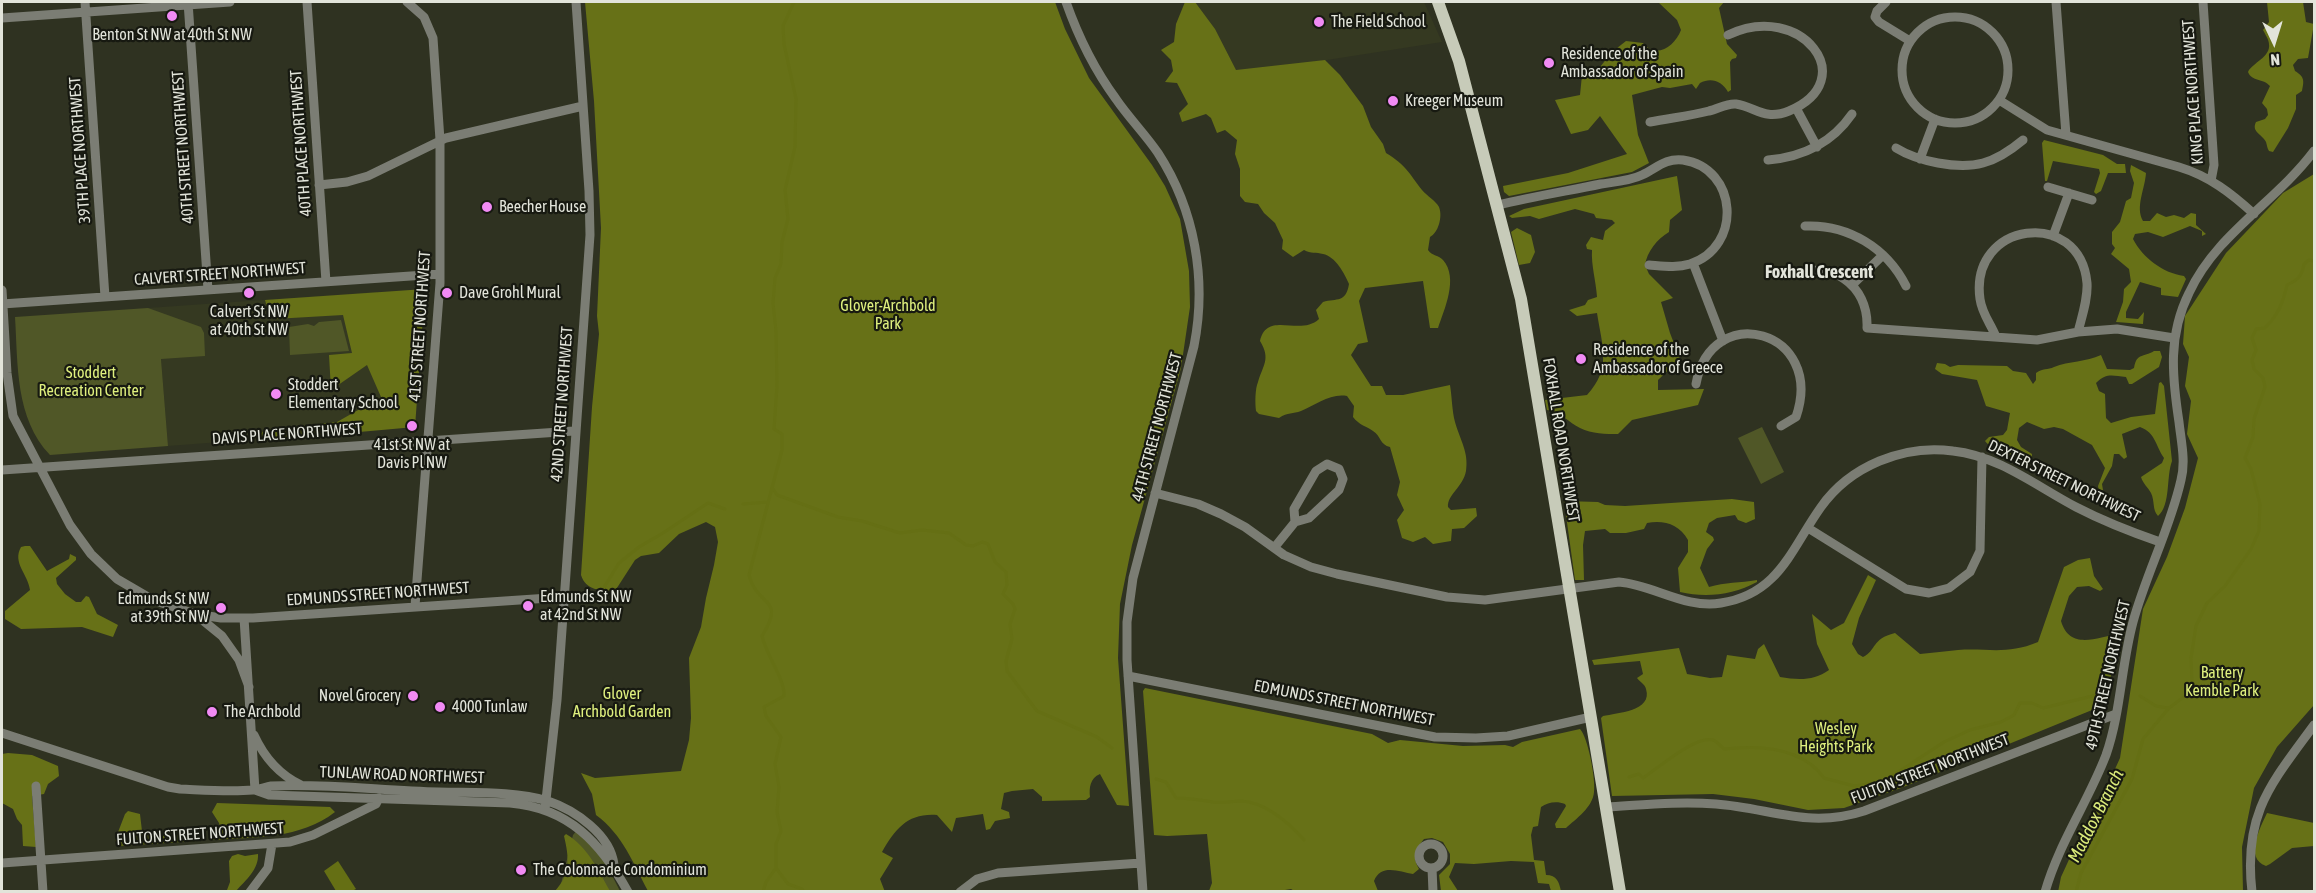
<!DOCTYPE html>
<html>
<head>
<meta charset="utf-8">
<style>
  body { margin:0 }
  #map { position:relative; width:2316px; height:893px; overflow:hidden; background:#2f3221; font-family:"Asap Condensed",sans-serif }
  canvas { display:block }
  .frame { position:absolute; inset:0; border:3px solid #e2e4da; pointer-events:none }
  .north { position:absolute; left:2244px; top:12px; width:60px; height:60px; -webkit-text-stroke:4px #171911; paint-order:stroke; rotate:176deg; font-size:16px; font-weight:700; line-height:24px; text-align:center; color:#e2e4da }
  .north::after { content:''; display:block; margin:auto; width:21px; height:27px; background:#e2e4da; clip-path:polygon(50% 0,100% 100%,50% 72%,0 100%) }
</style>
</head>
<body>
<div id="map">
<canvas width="2316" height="893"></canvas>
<div class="frame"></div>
<div class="north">N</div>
</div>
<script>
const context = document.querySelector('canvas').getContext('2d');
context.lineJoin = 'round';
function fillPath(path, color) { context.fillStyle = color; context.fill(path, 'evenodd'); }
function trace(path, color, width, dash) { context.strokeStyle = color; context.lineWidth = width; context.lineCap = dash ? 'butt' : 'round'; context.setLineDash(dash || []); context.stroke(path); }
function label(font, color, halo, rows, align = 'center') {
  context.font = font + ' "Asap Condensed",sans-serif'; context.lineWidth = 4.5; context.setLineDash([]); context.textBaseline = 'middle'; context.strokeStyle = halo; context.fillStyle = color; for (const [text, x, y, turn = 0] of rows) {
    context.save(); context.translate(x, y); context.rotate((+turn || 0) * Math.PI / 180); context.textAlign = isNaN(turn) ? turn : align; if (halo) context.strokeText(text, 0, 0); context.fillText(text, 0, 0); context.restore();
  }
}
fillPath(new Path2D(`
  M1194,2H1424L1442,42L1231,75Z
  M377,292L391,429L168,446L161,359L148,308Z`), '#353921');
fillPath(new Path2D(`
  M148,308L201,327L204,333L205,356L161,359L168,446L50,455C15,418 18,365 15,317Z
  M341,320L349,351L290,355L289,327L308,324L314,326L319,322Z
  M1762,427L1784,472L1761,484L1738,438Z
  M578,829L604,860L620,891L559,892L573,835Z`), '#505727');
fillPath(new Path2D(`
  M585,2H1055L1065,29L1089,78L1152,165L1165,186L1180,219L1189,271L1190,307L1181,368L1132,545L1120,604L1118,658L1129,806L1117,805L1100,774C1090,778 1089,788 1090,797L1086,800L1042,801V797L1033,789L1012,791L1004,793L1001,809L1009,812L1010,818L995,821L990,829L986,830L983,814L956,818L952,832L937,815C908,813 896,828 882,852L893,858L880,879L885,892L648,891C633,863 623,835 596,815L592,794L581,773L595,778L681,771L689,740L691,718L689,658L701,627L706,598L714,565L718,542L715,527L706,522L679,534L659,553L641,556L635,560L615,591C600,590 586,591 581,575L592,407L599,334L597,316L601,228L594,101Z
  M1185,2H1195L1215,29L1236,70L1325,60L1340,75L1363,106L1371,127L1383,144L1386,153C1407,166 1408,172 1422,190C1427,196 1436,201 1439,207C1443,217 1438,233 1430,237L1428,250C1432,256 1439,255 1443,260C1459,278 1444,310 1438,328H1430L1423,281L1365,288L1359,301L1368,342L1358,344L1351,355L1371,386H1382L1386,395H1403L1450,385C1452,397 1452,411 1455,422C1460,440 1469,452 1466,471C1463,487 1447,495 1448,507L1451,510L1476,508L1477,516L1464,528L1452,529L1451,541L1433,544L1425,537L1413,542L1402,538L1397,520L1404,510L1397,495L1400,482L1390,447C1380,445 1381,436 1373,431C1366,426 1359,425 1353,417L1354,406L1347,396C1330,393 1316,405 1301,411C1293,414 1288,412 1279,418L1259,414L1256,411C1255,403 1255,389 1258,382C1263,365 1271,359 1260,341C1267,310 1300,337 1319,319L1316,310L1323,302C1337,298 1346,303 1349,284C1345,274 1335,256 1323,254C1316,252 1311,254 1304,250L1293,257L1282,249L1283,240L1275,223L1264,213L1258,204L1245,202L1240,196V169L1235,154L1237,140L1225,130L1217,133L1211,118L1206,114L1182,122L1179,113L1188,104L1177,83L1165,82L1173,71L1171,60L1161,50L1174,42L1176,24Z
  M1658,2H1724L1719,8L1727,44L1737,55L1736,58L1732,59L1730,62L1731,90L1728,92C1722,81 1711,77 1700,83L1696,89L1692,84L1670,88L1662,87L1632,95L1638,135L1649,163L1632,172L1509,196L1504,192L1503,186L1568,173L1627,154L1600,116L1588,130L1571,134L1555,100L1580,95L1582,75L1596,72L1612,52L1626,41L1643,43C1656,60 1675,46 1681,30L1677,20Z
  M2267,2H2303L2306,22L2314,24L2308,58L2298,59L2293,65L2295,71C2305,77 2304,81 2302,91L2296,95V109L2288,128L2273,152L2269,151C2267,148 2267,145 2266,142C2262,134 2251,132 2256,122L2265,119L2268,115L2267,109L2262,103L2270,86C2263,78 2252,82 2248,72C2252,63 2271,57 2269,44C2269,40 2265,34 2263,30L2269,22Z
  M2044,140L2103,155L2117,164H2125L2126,173H2108L2101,191L2096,194L2094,192L2100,173L2099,169L2053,161L2047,181H2045L2042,143Z
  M2131,165L2146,173C2145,189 2135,207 2143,221H2150L2157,213L2166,217L2174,215L2184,218L2191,213L2196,214V225L2206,234L2202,236V231L2190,226L2163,237L2148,232L2135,234L2133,239C2143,258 2163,273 2184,276L2186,279L2178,297L2161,295V288L2140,282L2126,312V318L2138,319L2144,312L2143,324L2116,322L2123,302L2124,289L2131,282L2129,269L2111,254L2115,248L2112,244V232L2120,222L2126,201L2131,198L2134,183L2130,171Z
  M2314,174V705L2277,747L2254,788L2242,847L2243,891L2058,892L2061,877L2083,829L2106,789L2120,758L2143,609L2167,557L2185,508L2198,458L2187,434L2191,401L2185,386L2189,357L2183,344L2185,316L2226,253L2283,193Z
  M1677,176L1682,210L1670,220L1669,232C1657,239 1647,252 1645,265L1649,274L1673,298L1661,302L1670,333L1680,359L1658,380V390L1704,389L1698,405L1632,420L1618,434C1606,434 1592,434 1580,428C1569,423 1560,411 1547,410L1545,400L1587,395C1612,368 1602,346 1597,313L1577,316L1569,310L1585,305L1588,300L1597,297C1596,281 1591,265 1592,250L1587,249L1586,245L1591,237L1603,240L1605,231L1615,223L1612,220L1596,218L1594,214L1575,209L1539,219L1530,216L1512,218L1509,216L1524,209Z
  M1517,228L1531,235L1535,252L1530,263L1519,265L1511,232Z
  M425,289L415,427L259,441V435L265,430L337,422L381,397L367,365L331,390L329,355L352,353L343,315L274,319L269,315L265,300Z
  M2154,351H2160L2162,357L2159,367L2132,384H2129L2126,377C2113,376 2107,372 2096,383L2099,391L2105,394L2106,418L2111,423L2131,417L2155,414L2159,383L2161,382L2164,386L2172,461C2166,477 2171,505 2158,516C2152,510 2155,501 2151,493C2148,487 2143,484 2141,477L2162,463L2164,458C2155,445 2156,433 2140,427L2122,434L2127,457L2124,459L2119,454H2114L2112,466L2102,484L2103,490L2099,492L2098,486L2105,468L2092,445L2063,429L2054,427L2044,429L2027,422L2019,428L2017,440L2021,447L2032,454V462C2022,462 1990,449 1985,441L1989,437L2003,435L2007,430L2010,413L1986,406L1977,380L1942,374L1935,369L1937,363L1945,364L1950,367L1958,365L2007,366L2013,371L2026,373L2033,384L2036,380V373C2042,368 2048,370 2054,367C2069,361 2086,362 2101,355L2107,369L2130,370L2134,368C2137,352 2143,358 2154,351Z
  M1732,499L1754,502L1755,519L1746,523L1738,520L1735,515L1717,518L1709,523L1706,532L1713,537L1714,540L1707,549L1700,568L1709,587C1725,582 1740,583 1757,580V582C1733,595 1706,598 1680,592L1678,568L1688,552V540C1679,524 1664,520 1647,523L1644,529L1626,533H1610L1605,529L1585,531L1583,545L1584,580H1575L1564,501L1598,502L1605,505L1625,506Z
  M25,546H30L47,571L69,559L70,554L76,557V560L56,578L57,584L65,594L76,602H81L86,596L89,597L97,614L118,625L113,637L82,627L21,629L5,619V611L30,590C28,574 12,563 21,547Z
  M2090,558L2094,576L2103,589L2100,591L2089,586L2077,587L2069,596L2061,621C2070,651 2097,637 2119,634C2116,644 2113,653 2112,663C2110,680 2112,696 2097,708L1901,788L1844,808L1808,810L1754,799L1713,794L1612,796L1601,718L1603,716C1617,713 1653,711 1646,689C1645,684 1640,682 1637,678L1643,674L1640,661L1594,665L1592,660L1679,648L1687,674L1710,678L1722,677L1727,655L1755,659L1758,649L1764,644L1780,677C1798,680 1814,681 1829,670L1817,644L1812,614L1831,630L1844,623L1868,575L1876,580L1859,618L1852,644L1858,654L1863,657C1877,650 1871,639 1895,633L1920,654C1933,653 1946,651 1958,650C1989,648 2007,655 2038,642L2064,567L2078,560Z
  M1145,688L1372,734L1388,743L1400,740L1463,746L1505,745L1513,747L1522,742L1580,729C1588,737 1596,780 1594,792C1593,807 1576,819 1566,828H1556L1555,824L1566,806L1565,804C1557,801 1548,802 1541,807L1538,826L1533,827L1531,835L1534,860L1544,861L1546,875C1557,875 1559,882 1561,891H1551L1549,884L1538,883L1534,862L1511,861L1474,864L1455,863L1449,877L1458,891H1441L1439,875L1450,864V854L1443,842L1432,838L1424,839C1415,850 1412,857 1419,869L1413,874C1400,872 1381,863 1374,881L1378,891L1296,892L1291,889L1273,892L1209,891L1212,883L1207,834L1167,836L1154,835L1143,691Z
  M8,753L32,755L58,766L59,776L48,784L44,794L32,796L36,847L23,846L22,825L17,819L13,809L2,803V754Z
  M217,803L330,807L335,812C301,839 254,837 213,840L212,836L220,828L219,823L212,812Z
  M128,811L140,814L142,831H153L154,836L194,834L199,838L197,841L118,846L115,840L125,814Z
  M2267,813L2314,823V846L2292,848L2270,864L2266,866C2244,858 2260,828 2267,813Z
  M566,834C588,847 598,870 610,891H555C571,874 569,857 564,836Z
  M238,854L245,856L258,854C259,869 246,880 236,891H221L227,890L230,882L229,861L232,856Z`), '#677117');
fillPath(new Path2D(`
  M338,861L356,889L352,891H336L324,871Z`), '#656f14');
trace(new Path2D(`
  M773,489L777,495L838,517L862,521L900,533L922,530L949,533L966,545L973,546L982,542L988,544L995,562L1006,572L1007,585L1003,594L1013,604L1015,609L1010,624L1012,639L1006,661L1007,671L1037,711L1097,737L1112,748
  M743,504L768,502
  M603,589L619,563L639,547L663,533L708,503L725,509
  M2140,696L2156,706L2168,708
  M1629,777L1639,774L1643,778C1658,768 1696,735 1713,740C1716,741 1721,746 1724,749C1759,745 1802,747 1824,778L1854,786L1883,782L1944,742L1970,730L2001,722L2014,715L2020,703H2032L2043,708L2101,694
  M1156,779L1166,782L1176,798C1189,798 1201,800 1213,802C1223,803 1232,801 1242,801C1267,803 1288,822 1304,840
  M776,868L788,884L802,889L804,892
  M763,892L766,882L776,868V844L781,831L777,812L779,787L775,764L781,737L766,716L764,707L784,696C785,679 766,655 762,636C787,596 756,607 749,575L782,450V434L774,429L777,386L776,331L773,303L775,278L781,264L782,242L788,219L785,190L795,147L796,99L784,44L783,26L794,2
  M2076,892L2081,873L2132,779L2143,739L2169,708L2189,693L2192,681L2191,658L2196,626L2207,603L2225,586L2251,549L2259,531L2260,504L2251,469L2245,458L2253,437L2254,419L2265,387L2263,378L2254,369L2252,360L2256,350L2252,338L2256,329L2265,328C2278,315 2283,303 2287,285C2298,280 2302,276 2304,264L2309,260L2314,261`), '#656f14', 3);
trace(new Path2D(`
  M85,2L105,297
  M188,2L208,290
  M307,2L326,282
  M407,2L424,17L433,38L440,140V283L415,606
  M1066,2C1078,36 1094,69 1116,99C1129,118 1145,134 1158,153C1195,210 1207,280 1194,346L1133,578L1127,622V660L1143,892
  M1886,2L1877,11L1875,17L1879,22L1910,41
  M2056,2L2066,135
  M2203,2L2214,165L2211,181
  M1902 70a53 53 0 1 1 106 0a53 53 0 1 1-106 0Z
  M2,18L230,2
  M1999,100L2047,130L2179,167C2209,176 2231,193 2254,214
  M1796,108L1817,147
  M1650,122C1670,118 1690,116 1709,111C1718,109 1727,103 1736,104C1756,107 1764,121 1789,111C1863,80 1801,0 1728,35
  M1896,148C1917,161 1958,170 1983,163C1998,159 2011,150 2023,140
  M1920,159L1935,119
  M1768,160C1803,157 1832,143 1852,114
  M319,185L347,182L368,176L446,138L583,106
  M2048,187L2092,200
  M1498,205C1532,197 1567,191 1601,184C1614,182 1630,181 1642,175C1657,168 1665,158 1683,160C1738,168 1743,247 1690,264C1677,268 1663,266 1649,265
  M1805,226C1848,224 1887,248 1906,286
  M2053,236L2069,193
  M1693,263L1723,341
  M1790,275C1830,259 1869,284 1867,328L2037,340L2078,332L2117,329L2174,338
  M1852,285L1883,255
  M2,290L7,373L13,416L70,525L91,554L117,579L153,600L195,614L222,636L239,660L249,687
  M2,304L440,274
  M1996,337C1991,324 1982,314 1980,299C1969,221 2080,207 2087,283C2088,299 2082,316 2078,332
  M1696,384C1711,299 1826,330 1796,417L1781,426
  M2,470L574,431
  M1155,493L1198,504L1221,514L1245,527L1284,555L1311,567L1337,574L1447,597L1485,600L1619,582C1654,585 1685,609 1721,603C1779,594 1791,549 1821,507C1850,466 1904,444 1953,451C1999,456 2036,486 2076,507C2103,521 2131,532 2160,542
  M1808,528L1906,589L1929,593L1949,588L1970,572L1980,551L1982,457
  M1274,548L1295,522L1309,518L1339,490L1343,479L1339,469L1327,464L1316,471L1294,509L1295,522
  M195,614L221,618H253L564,597
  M244,618L255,790
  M1128,676L1435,737L1476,738L1508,736L1591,717
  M2,733L168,787L180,789C204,790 229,792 253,790C259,790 265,787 271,786C327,783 384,791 439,792C475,793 514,791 548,801C575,810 611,835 614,865
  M254,735C264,757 280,775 301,785
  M36,786L43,892
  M255,790L269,795L510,803C569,808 601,843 628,892
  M1606,807C1642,805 1679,801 1716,804C1770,808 1809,829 1864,811L2116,714
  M545,809L557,700L590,235L589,191L576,2
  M1419 856a12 12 0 1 1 24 0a12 12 0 1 1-24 0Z
  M2,863L290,842L313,835L372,806L376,804L379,798
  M1432,868L1433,892
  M250,892L268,868L272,844
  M960,892L977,879L998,873L1141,863
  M2045,892C2059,843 2088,802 2106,755C2121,712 2121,666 2133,622C2146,574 2170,529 2181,480C2186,461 2181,441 2179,422C2172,376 2168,335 2189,293C2216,234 2276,202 2314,151
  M2252,892C2243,813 2271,784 2314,725`), '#7b7d74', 9);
trace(new Path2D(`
  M1438,2L1459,61L1521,299L1620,892`), '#c7cbb9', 12);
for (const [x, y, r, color] of [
  [172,16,6,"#f18af4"],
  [1319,22,6,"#f18af4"],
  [1549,63,6,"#f18af4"],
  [1393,101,6,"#f18af4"],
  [487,207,6,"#f18af4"],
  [249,293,6,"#f18af4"],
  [447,293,6,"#f18af4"],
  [1581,359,6,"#f18af4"],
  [276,394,6,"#f18af4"],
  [412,426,6,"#f18af4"],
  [528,606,6,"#f18af4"],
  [221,608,6,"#f18af4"],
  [413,696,6,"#f18af4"],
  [440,707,6,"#f18af4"],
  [212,712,6,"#f18af4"],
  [521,870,6,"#f18af4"]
]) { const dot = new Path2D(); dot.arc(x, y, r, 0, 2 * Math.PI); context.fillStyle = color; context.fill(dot); trace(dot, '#171911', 2); }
label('16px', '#e2e4da', '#171911', [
  ["The Field School",1331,22],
  ["Benton St NW at 40th St NW",172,35,"center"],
  ["Residence of the",1561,54],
  ["Ambassador of Spain",1561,72],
  ["Kreeger Museum",1405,101],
  ["Beecher House",499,207],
  ["Dave Grohl Mural",459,293],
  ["Calvert St NW",249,312,"center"],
  ["at 40th St NW",249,330,"center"],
  ["Residence of the",1593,350],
  ["Ambassador of Greece",1593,368],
  ["Stoddert",288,385],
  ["Elementary School",288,403],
  ["41st St NW at",412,445,"center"],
  ["Davis Pl NW",412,463,"center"],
  ["Edmunds St NW",540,597],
  ["at 42nd St NW",540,615],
  ["Edmunds St NW",209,599,"right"],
  ["at 39th St NW",209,617,"right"],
  ["Novel Grocery",401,696,"right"],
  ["4000 Tunlaw",452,707],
  ["The Archbold",224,712],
  ["The Colonnade Condominium",533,870]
], 'left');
label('16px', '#e2e4da', '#171911', [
  ["KING PLACE NORTHWEST",2193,92,-94],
  ["40TH PLACE NORTHWEST",301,143,-94],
  ["40TH STREET NORTHWEST",183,147,-94],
  ["39TH PLACE NORTHWEST",80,150,-94],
  ["CALVERT STREET NORTHWEST",220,274,-4],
  ["41ST STREET NORTHWEST",420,326,-86],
  ["42ND STREET NORTHWEST",562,404,-86],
  ["44TH STREET NORTHWEST",1157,427,-75],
  ["DAVIS PLACE NORTHWEST",287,434,-4],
  ["FOXHALL ROAD NORTHWEST",1561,440,81],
  ["DEXTER STREET NORTHWEST",2064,481,26],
  ["EDMUNDS STREET NORTHWEST",378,594,-4],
  ["49TH STREET NORTHWEST",2108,675,-77],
  ["EDMUNDS STREET NORTHWEST",1344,703,11],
  ["FULTON STREET NORTHWEST",1930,769,-21],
  ["TUNLAW ROAD NORTHWEST",402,775,2],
  ["FULTON STREET NORTHWEST",200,834,-4]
]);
label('16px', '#dff07e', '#171911', [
  ["Glover-Archbold",888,306],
  ["Park",888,324],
  ["Stoddert",91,373],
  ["Recreation Center",91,391],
  ["Battery",2222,673],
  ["Kemble Park",2222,691],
  ["Glover",622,694],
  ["Archbold Garden",622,712],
  ["Wesley",1836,729],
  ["Heights Park",1836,747]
]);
label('bold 18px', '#e2e4da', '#171911', [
  ["Foxhall Crescent",1819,272]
]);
label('italic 18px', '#daea79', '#171911', [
  ["Maddox Branch",2096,816,-63]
]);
</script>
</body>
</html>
